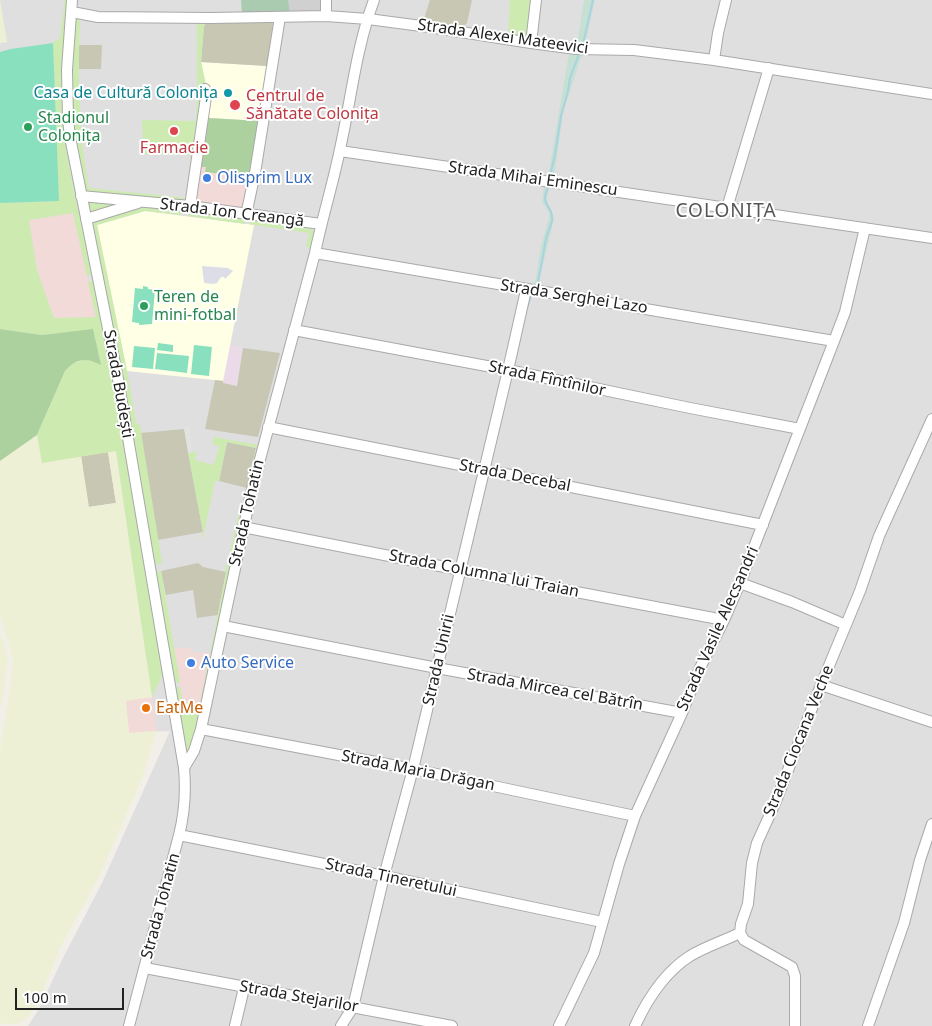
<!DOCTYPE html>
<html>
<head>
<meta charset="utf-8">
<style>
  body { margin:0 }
  #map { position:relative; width:932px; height:1026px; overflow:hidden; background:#f2efe9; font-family:"Noto Sans",sans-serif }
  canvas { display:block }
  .scale { position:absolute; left:15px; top:988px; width:109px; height:22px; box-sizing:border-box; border:2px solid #222; border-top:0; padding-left:6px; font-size:15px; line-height:18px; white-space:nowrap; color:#222; -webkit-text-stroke:4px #fff; paint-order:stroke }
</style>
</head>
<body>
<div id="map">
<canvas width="932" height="1026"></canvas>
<div class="scale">100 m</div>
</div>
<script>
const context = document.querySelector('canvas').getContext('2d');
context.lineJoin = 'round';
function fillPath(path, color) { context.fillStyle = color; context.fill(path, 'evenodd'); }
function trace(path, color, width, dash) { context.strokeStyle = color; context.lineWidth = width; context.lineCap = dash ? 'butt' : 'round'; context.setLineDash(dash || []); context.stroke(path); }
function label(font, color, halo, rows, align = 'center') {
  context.font = font + ' "Noto Sans",sans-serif'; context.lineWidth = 4; context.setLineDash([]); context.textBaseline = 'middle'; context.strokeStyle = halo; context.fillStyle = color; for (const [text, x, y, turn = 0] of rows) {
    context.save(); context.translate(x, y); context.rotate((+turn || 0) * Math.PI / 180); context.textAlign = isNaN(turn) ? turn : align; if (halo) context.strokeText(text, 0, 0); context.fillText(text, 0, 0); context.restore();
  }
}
fillPath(new Path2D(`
  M0,0H932V1026H28L39,1009L64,956L102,883L170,731L149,732L152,697L116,451L93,330L0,329Z`), '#e0dfdf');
fillPath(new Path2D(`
  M199,167H206V172L250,177L245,211L198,204L196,200Z
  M73,213L96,317L54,319L37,270L29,220Z
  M174,648H191V652L210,653L200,703H183Z
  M152,697L157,731L129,734L125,700Z`), '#f2dad9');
fillPath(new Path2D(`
  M230,345L243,348L237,386L222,383Z`), '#ebdbe8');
fillPath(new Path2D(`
  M201,62L267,66L260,121L209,118L205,121L207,90Z
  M145,211L254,225L223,381L127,371L97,225Z`), '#ffffe5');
fillPath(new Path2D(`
  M241,0H323V9L319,12L285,14Z`), '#d0d0d0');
fillPath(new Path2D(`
  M430,0H472L467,23L464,26L423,22Z
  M271,21L273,24L267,66L201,62L204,26L207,22Z
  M79,45H102L101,69H78Z
  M243,348L280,353L258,437L205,429L215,380L223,381V383L237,386Z
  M184,429L203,532L158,540L140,433Z
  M227,442L256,448L247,488L219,481Z
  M108,452L116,503L88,507L81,456Z
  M198,563L203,567L226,572L218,615L197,618L193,590L166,595L161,571Z`), '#c7c7b4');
fillPath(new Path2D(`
  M0,0L7,42L0,43Z
  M37,435L42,463L81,456L89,507L116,503L108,452L116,451L152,697L126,701L129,733L157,731L142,778L100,875L60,948L42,993L30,1015L23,1021L14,1025L0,1023V752L9,693L13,659L0,616V461Z
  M0,632L8,658L2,705L0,706Z`), '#eef0d5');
fillPath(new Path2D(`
  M64,0H68C65,44 58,90 64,134C70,181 83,227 93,274L87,276L73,213L29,220L37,270L54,318L96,317L88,282L94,280L104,329L163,674L152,697L116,451L42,463L37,435L65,371L71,364L83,360H92L101,364L93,330L42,335L0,329V203L59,201L53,43L60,38L64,7Z
  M510,0H532L529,35L526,38L508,35Z
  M75,16L80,17C78,74 78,132 89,188L186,198L191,155L143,154L142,120L196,121L197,91L202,93L199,124H196L195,130H197L196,151L192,150V153L195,155L186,200L182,202L88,193L83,190L75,145L71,82Z
  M197,22H207L204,26L201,62L207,90L197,88Z
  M89,200H90L118,205L90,213L87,202Z
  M145,205L183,209L182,215L145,211L97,225L127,371L136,423L140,425L162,563L153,565L123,379L91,226L92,222Z
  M189,210L241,216L244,219L245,224L189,216Z
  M252,218L308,226C317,233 314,238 312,248L306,247L309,233L249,224Z
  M214,437L258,445V449L248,488H247L256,448L227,442L219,481H215L203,538L201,537L203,532L188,453L197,452L195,460L214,465L219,446L212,444Z
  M242,502L245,503L213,653H210L226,572L225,571Z
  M161,571L180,682L173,684L155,573Z
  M209,658H212C208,675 198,740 189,750L186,751L174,688L180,687L183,703H200Z`), '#cdebb0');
fillPath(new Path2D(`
  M209,118L260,121L250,177L205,172L206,167H199L205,121Z
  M0,329L42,335L93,329L101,365C87,357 76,358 65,371L37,435L0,461Z`), '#add19e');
fillPath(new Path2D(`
  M584,0H595L585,45H577Z
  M569,53L584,54L580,60L563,113L554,178L548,177Z
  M544,186L550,187C543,207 551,202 554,219L540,277V286H533L536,278L541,246L549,218V212L542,202Z`), '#c6e0d4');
fillPath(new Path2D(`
  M241,0H288L290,14L242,15Z`), '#aacbaf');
fillPath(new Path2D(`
  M53,43L59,201L0,203V52L11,49Z
  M143,286L148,287V289L155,290L152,324L139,325V323L132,322L135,288L143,289Z
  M158,343L173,345V352L157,350Z
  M194,345L212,347L209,376L191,374Z
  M134,346L155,348L153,369L132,367Z
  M157,353L189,356L187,373L155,369Z`), '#88e0be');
fillPath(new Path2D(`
  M184,426L189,427L192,452L188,453Z`), '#e2e2e2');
fillPath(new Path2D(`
  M202,266L228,268L233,271L225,279L224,277H221L217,283L213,284L204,283Z`), '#dddde8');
trace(new Path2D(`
  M583,44L593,0
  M550,176L555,155L561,116L568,91L570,78L579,54
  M537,285C541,270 543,254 546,239C548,232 551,226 552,220C554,205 539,208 548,187
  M527,308L531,296`), '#aad3df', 2);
const minor = new Path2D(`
  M72,0L67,70L68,119L70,137L118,379L184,768C186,791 185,812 179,835L129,1026
  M72,12L98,17L211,18L326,16L368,19L429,27L531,43L576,49L634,50L714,60L932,94
  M326,16V0
  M531,43L536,0
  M714,60L718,33L726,0
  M340,151L932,238
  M81,196L190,206L321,224
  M190,206L206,97L205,89
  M727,208L769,68
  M246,215L255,173L280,17
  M86,219L138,203
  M315,253L834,341
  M294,330L508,370L690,408L800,429
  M268,427L763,525
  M243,527L460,570L724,620
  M740,583L792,602L846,625
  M223,626L437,668L682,713
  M821,685L932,722
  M201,729L413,769L635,816
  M184,768L194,751L201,729L251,493L315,253C322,218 333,184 340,149C351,100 356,48 374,0
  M179,835L384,876L602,922
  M740,933L744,940L792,967L795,976V1026
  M145,968L452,1026
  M235,1026L244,988
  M341,1026L353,1007L384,876L413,769L508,370L526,290
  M559,1026L594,953L619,864L635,816L682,713L700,668L724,620L740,583L834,341L845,312L865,228
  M635,1026C647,1000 665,972 690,956C705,947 723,941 740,933L741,924L748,904L752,863L757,843L776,801L821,685L860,591L879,536L932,419
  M868,1026L904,923L920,860L932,824`);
trace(minor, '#a9a9a9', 12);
trace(minor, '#fff', 10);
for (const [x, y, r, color] of [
  [228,93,5,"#0f9aa8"],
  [235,105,6,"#e0444e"],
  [28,127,5,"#2e9e5b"],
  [174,131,5,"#e0444e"],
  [207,178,5,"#3f7fe0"],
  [144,306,5,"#2e9e5b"],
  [191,663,5,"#3f7fe0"],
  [146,708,5,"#e8710a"]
]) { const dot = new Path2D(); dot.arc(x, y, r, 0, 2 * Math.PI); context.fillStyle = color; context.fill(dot); trace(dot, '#fff', 2); }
label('16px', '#222', '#fff', [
  ["Strada Alexei Mateevici",503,37,8],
  ["Strada Mihai Eminescu",533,179,8],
  ["Strada Ion Creangă",232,213,7],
  ["Strada Serghei Lazo",574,297,9],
  ["Strada Fîntînilor",547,379,12],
  ["Strada Budești",118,384,80],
  ["Strada Decebal",515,476,11],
  ["Strada Tohatin",247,513,-77],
  ["Strada Columna lui Traian",484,574,11],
  ["Strada Vasile Alecsandri",718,629,-66],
  ["Strada Unirii",439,660,-77],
  ["Strada Mircea cel Bătrîn",555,690,10],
  ["Strada Ciocana Veche",799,741,-68],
  ["Strada Maria Drăgan",418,771,11],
  ["Strada Tineretului",391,878,12],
  ["Strada Tohatin",161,906,-75],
  ["Strada Stejarilor",299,997,10]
]);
label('16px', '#0d838f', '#fff', [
  ["Casa de Cultură Colonița",218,93]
], 'right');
label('16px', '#be3a42', '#fff', [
  ["Centrul de",246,96],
  ["Sănătate Colonița",246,114],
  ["Farmacie",174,148,"center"]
], 'left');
label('16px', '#27864d', '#fff', [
  ["Stadionul",38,118],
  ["Colonița",38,136],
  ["Teren de",154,297],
  ["mini-fotbal",154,315]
], 'left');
label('16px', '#366cbe', '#fff', [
  ["Olisprim Lux",217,178],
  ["Auto Service",201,663]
], 'left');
label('16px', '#c56008', '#fff', [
  ["EatMe",156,708]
], 'left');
context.letterSpacing = '1px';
label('19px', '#555', '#fff', [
  ["COLONIȚA",726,212]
]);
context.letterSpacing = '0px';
</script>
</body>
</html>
